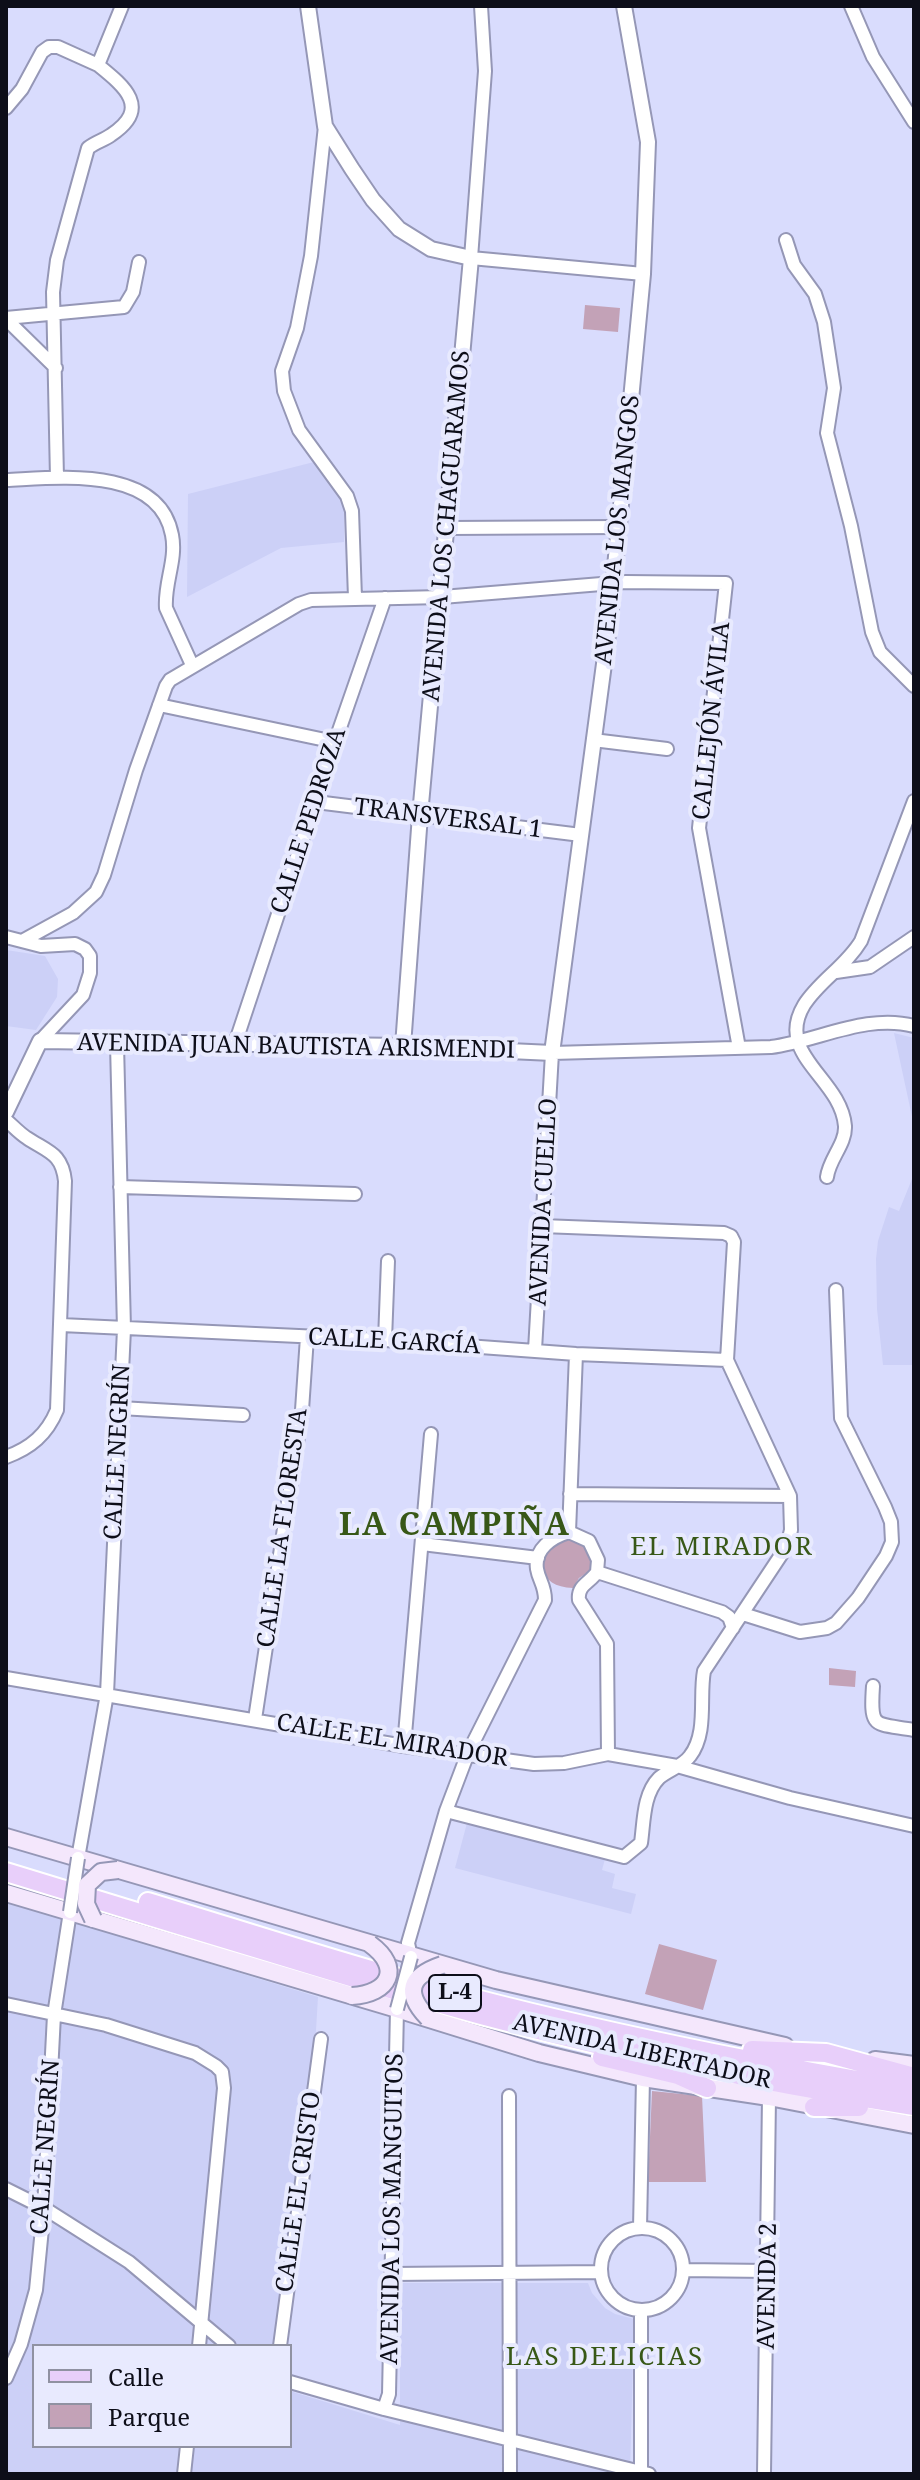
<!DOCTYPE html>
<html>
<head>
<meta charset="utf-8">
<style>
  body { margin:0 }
  #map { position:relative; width:920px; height:2480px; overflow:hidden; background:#d9dcfd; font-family:"Noto Serif",serif }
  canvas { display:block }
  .frame { position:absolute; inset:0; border:8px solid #0d0e19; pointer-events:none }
  .legend { position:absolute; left:32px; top:2344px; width:260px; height:104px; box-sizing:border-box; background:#e8eafe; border:2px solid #9092a2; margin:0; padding:10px 14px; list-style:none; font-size:24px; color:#0d0e19 }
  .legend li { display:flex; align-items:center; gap:16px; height:40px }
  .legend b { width:40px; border:2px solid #9092a2 }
</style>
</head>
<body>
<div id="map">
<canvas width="920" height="2480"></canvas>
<div class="frame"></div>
<ul class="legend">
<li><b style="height:10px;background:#e8cffa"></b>Calle</li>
<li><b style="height:22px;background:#c3a2b7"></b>Parque</li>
</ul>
</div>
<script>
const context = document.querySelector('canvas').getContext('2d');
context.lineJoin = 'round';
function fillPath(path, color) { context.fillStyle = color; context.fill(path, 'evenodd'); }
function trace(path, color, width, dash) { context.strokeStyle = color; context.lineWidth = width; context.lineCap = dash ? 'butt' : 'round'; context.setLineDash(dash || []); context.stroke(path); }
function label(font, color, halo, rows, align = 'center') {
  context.font = font + ' "Noto Serif",serif'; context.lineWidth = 8; context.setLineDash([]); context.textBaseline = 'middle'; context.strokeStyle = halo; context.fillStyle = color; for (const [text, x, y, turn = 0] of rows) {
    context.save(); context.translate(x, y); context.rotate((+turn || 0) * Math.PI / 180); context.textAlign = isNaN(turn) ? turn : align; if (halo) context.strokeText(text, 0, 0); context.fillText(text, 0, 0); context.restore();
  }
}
fillPath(new Path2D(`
  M314,462L344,501V542L281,548L187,597L188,494Z
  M6,950L45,956L58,979L57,997L36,1030L6,1026Z
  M894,1033L914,1038V1126Z
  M914,1174V1365H883L877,1309L876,1259L878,1241L889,1207L899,1211Z
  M467,1823L605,1859L602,1870L615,1874L612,1888L636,1894L631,1914L455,1868Z
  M6,1901L318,1997L315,2047L283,2258L289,2260L274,2346H34V2446H290V2391L400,2425V2283H588L592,2293L605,2308L615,2314L634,2319L630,2474H6Z`), '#ccd0f7');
fillPath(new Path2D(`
  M585,305L620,308L618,332L583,329Z
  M563,1539C581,1539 593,1551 593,1569L579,1578L573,1588C537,1587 533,1557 563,1539Z
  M829,1668L856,1671L855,1687L829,1685Z
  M659,1944L717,1960L703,2010L645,1994Z
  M652,2091L702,2096L706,2182H648Z`), '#c3a2b7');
const minor = new Path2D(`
  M481,6L485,71L471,258L643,274
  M851,6L873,57L914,122
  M6,108L22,89L42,52L49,47H58L98,65
  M325,126L311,256L297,328L282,371L284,391L299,430L347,496L352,511L355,598
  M786,240L794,265L815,294L824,322L834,388L827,433L851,526L872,632L880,652L914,686
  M6,318L124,307L133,292L139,262
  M6,319L56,368
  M57,478L53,292L57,260L88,148C96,142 104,140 111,135C152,108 124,86 98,65L122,6
  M6,480C57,478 159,465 172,535C177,560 164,583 166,608L192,665
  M448,528L620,527
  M159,705L335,742
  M593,740L667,749
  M316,802L581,835
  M6,937L41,946L75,944L85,949L90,956V973L83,995L40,1041
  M22,941L73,913L96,892L104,875L136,770L166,686L170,680L299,604L311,600L442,597L626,582L726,583L699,828L739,1048
  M836,972L870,967L914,937
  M235,1044L335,742L385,598
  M6,1120C13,1126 19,1133 27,1138C48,1152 62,1153 65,1181L57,1410C47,1434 31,1448 6,1457
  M827,1177C829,1159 846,1144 845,1126C841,1078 774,1055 804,1005C819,981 846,966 861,941L914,801
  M120,1187L355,1194
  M61,1325L385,1340L576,1354L727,1360
  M385,1340L388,1261
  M535,1350L552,1053L771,1047C818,1041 867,1013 914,1026
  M120,1408L243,1415
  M570,1494L790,1496
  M569,1532L589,1541L598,1560L597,1572C590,1583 577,1585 579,1600L607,1644L608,1754
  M422,1544L538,1558
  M597,1572L722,1612L729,1617L733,1628
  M743,1614L800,1632L827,1628L836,1623L858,1598L886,1556L892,1542L891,1522L885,1507L841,1418L836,1290
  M6,1678L404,1746L534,1764L564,1763L608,1754L677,1766L790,1798L914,1826
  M873,1686C870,1730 874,1723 914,1730
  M255,1719L302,1410L307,1337
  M404,1746L431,1434
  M446,1811L624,1857L641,1843C644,1822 643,1794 659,1778C668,1770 683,1766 690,1756C708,1733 699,1697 704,1671L787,1546L791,1530L790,1496L727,1360L734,1242L731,1236L724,1233L542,1226
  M78,1858L107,1694L124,1329L117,1044
  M411,1957L408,1943L446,1811L468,1753L545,1600C545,1585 539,1581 537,1569C534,1549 552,1537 569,1532L576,1354
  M6,2004L106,2025L195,2053L216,2066L222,2072L224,2088L199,2346
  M509,2096L510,2474
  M6,2189L44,2208L129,2262L229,2346
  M601 2269a41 41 0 1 1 82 0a41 41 0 1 1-82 0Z
  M640,2228L643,2078
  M683,2270L768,2271
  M392,2274L600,2272
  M641,2311V2474
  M280,2346L321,2039
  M6,2378L21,2344L36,2290L44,2208L54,2015L70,1912
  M290,2382L384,2409L649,2474
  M384,2409L389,2394L397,2009
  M184,2474L187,2446
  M764,2474L769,2097`);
const tertiary = new Path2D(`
  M308,6L325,126L352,169L373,200L399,229L431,249L471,258L420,815L403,1046
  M6,1112L40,1041L403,1046L552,1053L610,619L643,274L648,142L624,6`);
const secondary = new Path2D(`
  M6,1837L496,1980L785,2046
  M6,1893L397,2009L539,2053L643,2078L769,2097L914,2125
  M875,2060L914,2065`);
const primary = new Path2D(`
  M6,1872C145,1914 284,1958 423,1999C584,2045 749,2081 914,2106
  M148,1902C237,1929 326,1958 416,1983C579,2028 747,2062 914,2090
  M752,2050L826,2053L914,2077
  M602,2057L678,2075L707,2088
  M814,2107H859`);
trace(minor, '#9597b6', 16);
trace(tertiary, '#9597b6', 18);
trace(secondary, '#9597b6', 20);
trace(primary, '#fff', 22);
trace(minor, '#fff', 12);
trace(tertiary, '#fff', 14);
trace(secondary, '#f4e7fc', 16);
trace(primary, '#e8cffa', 18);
const minorBridge = new Path2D(`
  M70,1912L78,1858
  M397,2009L411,1957`);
const secondaryBridge = new Path2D(`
  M93,1919L86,1904L87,1885L101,1872L118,1870
  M352,1996C389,1994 403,1968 370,1944
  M428,2018C404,1993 409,1976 442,1965`);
trace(minorBridge, '#9597b6', 16, []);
trace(secondaryBridge, '#9597b6', 20, []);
trace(minorBridge, '#fff', 12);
trace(secondaryBridge, '#f4e7fc', 16);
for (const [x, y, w] of [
  [455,1993,52]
]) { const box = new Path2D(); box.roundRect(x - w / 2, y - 18, w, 36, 6); context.fillStyle = '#e8eafe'; context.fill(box); trace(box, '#0d0e19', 2); }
label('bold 22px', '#0d0e19', null, [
  ["L-4",455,1993]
]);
label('24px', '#0d0e19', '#e8eafe', [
  ["AVENIDA LOS CHAGUARAMOS",447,526,-85],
  ["AVENIDA LOS MANGOS",618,530,-84],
  ["CALLEJÓN ÁVILA",712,721,-84],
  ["TRANSVERSAL 1",448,819,7],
  ["CALLE PEDROZA",309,821,-72],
  ["AVENIDA JUAN BAUTISTA ARISMENDI",296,1047,1],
  ["AVENIDA CUELLO",544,1202,-87],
  ["CALLE GARCÍA",394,1342,3],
  ["CALLE NEGRÍN",118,1452,-87],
  ["CALLE LA FLORESTA",283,1528,-82],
  ["CALLE EL MIRADOR",392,1741,9],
  ["AVENIDA LIBERTADOR",642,2052,13],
  ["CALLE NEGRÍN",46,2147,-86],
  ["CALLE EL CRISTO",299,2192,-82],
  ["AVENIDA LOS MANGUITOS",393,2209,-89],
  ["AVENIDA 2",768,2286,-89]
]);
context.letterSpacing = '2px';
label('26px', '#385817', '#e8eafe', [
  ["EL MIRADOR",722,1548],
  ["LAS DELICIAS",605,2358]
]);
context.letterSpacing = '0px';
context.letterSpacing = '2px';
label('bold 32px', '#385817', '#e8eafe', [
  ["LA CAMPIÑA",455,1526]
]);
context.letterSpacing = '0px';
</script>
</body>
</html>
